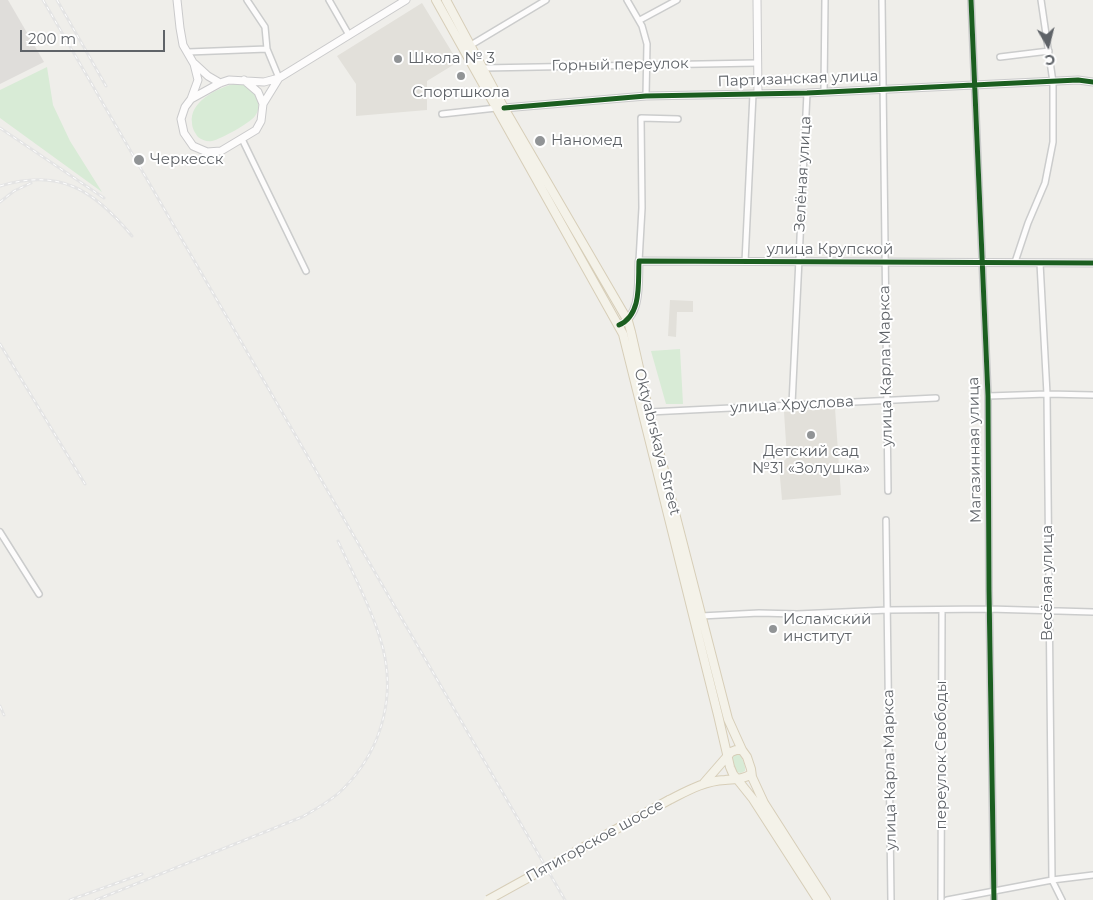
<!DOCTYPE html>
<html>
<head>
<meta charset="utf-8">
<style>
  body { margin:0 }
  #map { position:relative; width:1093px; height:900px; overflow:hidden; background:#efeeea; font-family:Montserrat,sans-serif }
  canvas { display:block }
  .north { position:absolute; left:1023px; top:20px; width:50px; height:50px; -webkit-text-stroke:4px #fff; paint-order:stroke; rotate:172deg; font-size:14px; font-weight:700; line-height:20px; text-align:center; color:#5f6368 }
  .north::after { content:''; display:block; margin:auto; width:18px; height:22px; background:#5f6368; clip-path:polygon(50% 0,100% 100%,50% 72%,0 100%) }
  .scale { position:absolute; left:20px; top:30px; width:145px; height:22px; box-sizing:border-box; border:2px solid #5f6368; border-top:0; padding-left:6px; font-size:15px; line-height:18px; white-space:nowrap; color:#5f6368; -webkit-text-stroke:4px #fff; paint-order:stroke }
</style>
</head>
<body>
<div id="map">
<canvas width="1093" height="900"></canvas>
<div class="north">С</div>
<div class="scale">200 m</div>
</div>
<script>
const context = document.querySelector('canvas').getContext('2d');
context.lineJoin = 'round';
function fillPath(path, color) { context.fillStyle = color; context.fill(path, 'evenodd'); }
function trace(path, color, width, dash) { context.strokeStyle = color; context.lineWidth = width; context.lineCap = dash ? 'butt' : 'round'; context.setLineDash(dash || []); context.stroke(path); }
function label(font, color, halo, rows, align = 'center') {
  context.font = font + ' Montserrat,sans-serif'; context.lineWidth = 4; context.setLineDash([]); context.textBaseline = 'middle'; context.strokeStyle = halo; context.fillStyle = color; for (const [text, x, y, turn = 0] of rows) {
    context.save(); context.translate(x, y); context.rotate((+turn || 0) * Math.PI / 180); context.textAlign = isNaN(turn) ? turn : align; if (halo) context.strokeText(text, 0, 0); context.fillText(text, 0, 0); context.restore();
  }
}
fillPath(new Path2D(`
  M0,0H8L44,62L0,84Z`), '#dfddda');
fillPath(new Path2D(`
  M422,3L458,62L427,81V110L356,116V84L337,56Z
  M670,300L693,301V312H677L676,337L668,336Z
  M835,408L841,495L782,500L779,466L787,458L784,412Z`), '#e2e0da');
fillPath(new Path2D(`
  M47,67L53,105L70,141L102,192L0,118V90Z
  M233,84C250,81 266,101 255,116C250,123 221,139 212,141C207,142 202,140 198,137C195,133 192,128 192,123C189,102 216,89 233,84Z
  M680,349L683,404H666L651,351Z
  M737,753C742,756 746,765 745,771L741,773L737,772L731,759L733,754Z`), '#d8ebd6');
const street = new Path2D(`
  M247,0L265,27L267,49L279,78
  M329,0L349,35
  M627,0L642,26L647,44L646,96
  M882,0L888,491
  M971,0L988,396L989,590L994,900
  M640,20L677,0
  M471,45L546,0
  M188,52L267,49
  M1000,57L1049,51
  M483,68L757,63
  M824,92L825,0
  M442,114L496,108
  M242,139L306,271
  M639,261L642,208L641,118L678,119
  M745,262L753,94
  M1015,262L1028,223L1045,183L1053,142V82L1041,0
  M1040,263L1047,394L1052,880L1062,900
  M988,396L1047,394L1093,395
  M792,404L807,93
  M649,412L936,398
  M886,520L891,900
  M0,532L39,594
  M701,616L759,613L797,614L888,610L989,609L1093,612
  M941,900L942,611
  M947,900L1052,880L1093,875`);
const secondary = new Path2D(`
  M177,0L180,28L183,45L194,64L198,80L191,99
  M757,0L758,94
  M195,64L208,76L220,83
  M279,78L263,104L261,121L256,130L221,151L207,152L193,146L184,133L181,119L185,107L191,99L220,83L229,80L264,82L279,78L406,0
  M244,80L258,92L263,104
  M504,108L646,96L807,93L1078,80L1093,82
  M619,325C642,315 638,283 639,261L1093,263`);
const primary = new Path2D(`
  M436,0L623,334L718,715L730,767L733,774L753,799L818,900
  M446,0L504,108L628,321L631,332L649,412L728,719L742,750L747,757L751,769L752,777L764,803L826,900
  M704,783L731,752L736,750H742
  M669,800C687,791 704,781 725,780C734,779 743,780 751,774`);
trace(street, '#cbcccc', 8);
trace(secondary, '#cacacb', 9);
trace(primary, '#d7ceb8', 10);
trace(street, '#fdfcfc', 5);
trace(secondary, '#fdfcfc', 7);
trace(primary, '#f4f2e9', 8);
const rail = new Path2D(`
  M43,0L565,900
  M57,0L106,86
  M0,128L104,198
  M0,186C60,168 94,190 132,236
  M0,202L14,191L31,183
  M0,344L85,484
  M0,706L4,715
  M70,900L142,874
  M96,900L302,817C316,809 331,801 343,789C384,748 398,690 379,635C369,603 352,572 338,541`);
trace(rail, '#e4e4e4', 3);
trace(rail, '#fff', 1, [4]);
const primaryBridge = new Path2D(`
  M488,900L669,800`);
trace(primaryBridge, '#d7ceb8', 10, []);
trace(primaryBridge, '#f4f2e9', 8);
trace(new Path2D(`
  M971,0L988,396L989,590L994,900
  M504,108L646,96L807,93L1078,80L1093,82
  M619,325C642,315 638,283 639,261L1093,263`), '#1b5e20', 5);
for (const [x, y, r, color] of [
  [398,59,5,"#919496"],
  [461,76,5,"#919496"],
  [540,141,6,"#919496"],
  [139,160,6,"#919496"],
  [811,435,5,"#919496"],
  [773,629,5,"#919496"]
]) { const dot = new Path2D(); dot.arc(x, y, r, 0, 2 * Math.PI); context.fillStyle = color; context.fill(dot); trace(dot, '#fff', 2); }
label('15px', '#5f6368', '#fff', [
  ["Школа № 3",408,59],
  ["Спортшкола",461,93,"center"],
  ["Наномед",551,141],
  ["Черкесск",150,160],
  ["Детский сад",811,452,"center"],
  ["№31 «Золушка»",811,469,"center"],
  ["Исламский",783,620],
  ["институт",783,637]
], 'left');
label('15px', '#5f6368', '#fff', [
  ["Горный переулок",620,65,-1],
  ["Партизанская улица",798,79,-2],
  ["Зелёная улица",803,174,-87],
  ["улица Крупской",830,250],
  ["улица Карла Маркса",886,366,-91],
  ["улица Хруслова",792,405,-3],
  ["Oktyabrskaya Street",657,442,76],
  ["Магазинная улица",975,450,-91],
  ["Весёлая улица",1048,583,-90],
  ["переулок Свободы",942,755,-90],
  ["улица Карла Маркса",890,770,-91],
  ["Пятигорское шоссе",595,841,-29]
]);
</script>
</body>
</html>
